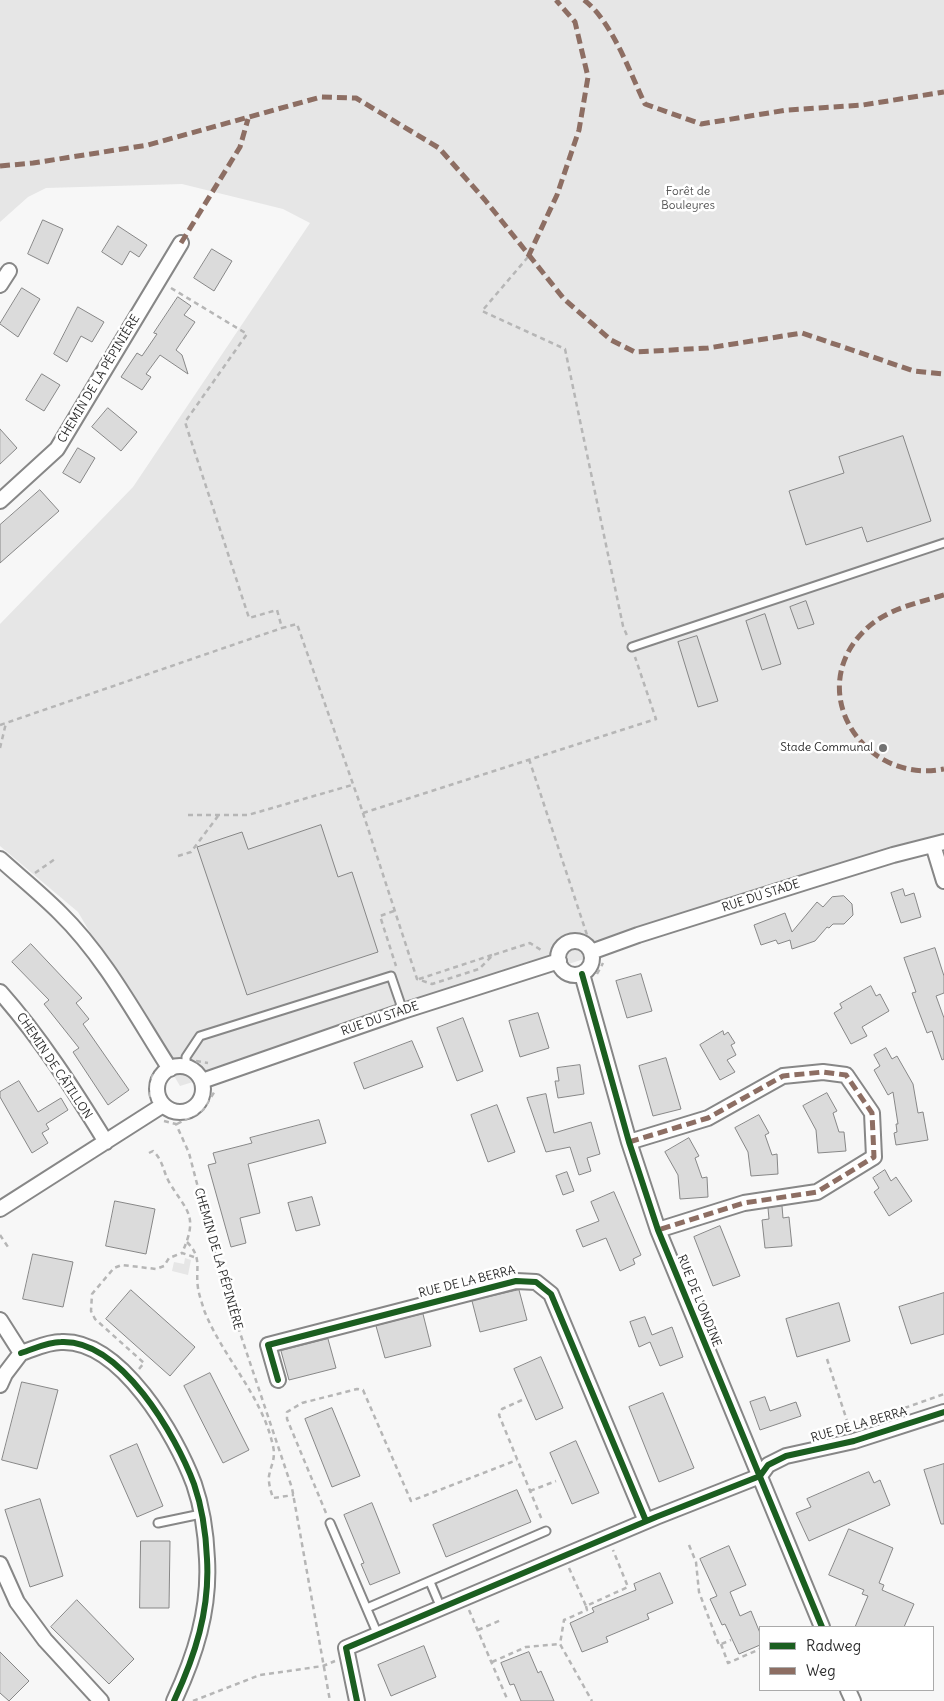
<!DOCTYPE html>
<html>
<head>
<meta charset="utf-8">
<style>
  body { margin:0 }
  #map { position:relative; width:944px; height:1701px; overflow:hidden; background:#f7f7f7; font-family:Delius,sans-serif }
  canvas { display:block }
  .legend { position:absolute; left:759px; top:1626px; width:175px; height:65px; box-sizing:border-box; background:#fff; border:1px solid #aaa; margin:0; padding:6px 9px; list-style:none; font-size:15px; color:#2b2b2b }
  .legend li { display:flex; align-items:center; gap:10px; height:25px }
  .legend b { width:25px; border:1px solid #aaa }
</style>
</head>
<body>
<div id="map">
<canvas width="944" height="1701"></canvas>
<ul class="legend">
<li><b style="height:6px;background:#1b5e20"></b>Radweg</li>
<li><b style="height:6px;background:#8d6e63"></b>Weg</li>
</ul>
</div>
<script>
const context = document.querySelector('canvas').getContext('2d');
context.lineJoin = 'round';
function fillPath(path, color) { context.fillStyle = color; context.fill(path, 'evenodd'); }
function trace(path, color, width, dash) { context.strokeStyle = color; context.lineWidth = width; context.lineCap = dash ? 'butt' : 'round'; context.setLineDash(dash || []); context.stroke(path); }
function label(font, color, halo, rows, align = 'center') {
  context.font = font + ' Delius,sans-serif'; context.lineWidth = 5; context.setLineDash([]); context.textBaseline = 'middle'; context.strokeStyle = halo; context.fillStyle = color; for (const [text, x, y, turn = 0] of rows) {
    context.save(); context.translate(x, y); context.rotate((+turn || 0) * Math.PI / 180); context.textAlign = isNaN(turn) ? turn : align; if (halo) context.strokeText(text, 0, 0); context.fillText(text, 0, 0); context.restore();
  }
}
fillPath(new Path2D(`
  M0,0H944V846L180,1086L78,912L0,846V624L133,487L310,223L283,209L182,184L46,188L28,197L0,222Z
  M185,1258L191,1260L188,1275L172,1271L174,1262L184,1264Z`), '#e6e6e6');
const building = new Path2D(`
  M43,220L63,229L48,264L28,254Z
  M118,226L147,245L139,257L130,251L122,265L102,252Z
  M212,249L232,261L214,291L194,278Z
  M22,288L40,299L18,337L0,324Z
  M178,297L191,306L184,315L195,322L176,350L182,355L188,374L160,355L146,374L151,377L142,390L121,377L137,353L142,356L157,334L154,333Z
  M78,307L104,322L92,342L81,336L67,362L54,354Z
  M42,374L60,385L44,411L26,400Z
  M108,408L137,432L121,451L92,427Z
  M0,429L17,448L0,464Z
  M903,436L931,521L867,542L862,527L806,545L789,491L844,473L839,457Z
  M78,448L95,458L80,483L63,473Z
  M40,490L59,511L0,563V525Z
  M806,601L814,624L798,629L790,607Z
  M765,614L781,664L762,670L746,621Z
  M697,636L718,701L698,707L678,642Z
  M321,825L338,877L352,872L378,952L247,995L197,847L242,832L248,849Z
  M903,889L905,896L914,893L921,917L901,923L891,893Z
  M844,896L852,904L853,915L844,924H833L829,928L827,927L815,941L792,949L790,940L778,944L776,940L761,945L754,925L785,913L792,932L817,902L823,907L832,897Z
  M31,944L82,998L76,1003L89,1019L83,1024L129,1090L108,1105L73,1052L79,1048L44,1004L49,1000L12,962Z
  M935,948L944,976V993L936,996L944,1018V1059L942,1060L932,1031L927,1033L919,1012L912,993L916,992L904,958Z
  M641,974L652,1011L627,1018L616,981Z
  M871,986L876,996L880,994L889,1011L862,1027L867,1036L851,1044L834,1013L842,1008L840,1004Z
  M538,1013L549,1048L520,1057L509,1021Z
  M463,1018L483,1071L457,1081L437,1028Z
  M723,1031L724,1035L728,1032L735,1043L731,1045L736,1055L727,1060L735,1072L720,1080L700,1045Z
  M412,1041L423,1067L364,1089L354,1063Z
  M886,1048L892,1059L897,1056L913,1084L918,1113L923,1112L928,1140L896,1145L894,1133L897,1132L896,1124H898L893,1092L888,1095L874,1070L880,1066L874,1055Z
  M666,1058L681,1109L653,1116L639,1066Z
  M580,1065L584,1094L558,1098L555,1081H559L557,1068Z
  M19,1081L38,1112L61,1098L68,1110L46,1124L49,1129L42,1133L48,1143L32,1153L0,1097V1092Z
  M827,1093L837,1111L833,1113L839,1132H844L846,1151L818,1153L816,1130L803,1106Z
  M546,1094L554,1133L591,1122L600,1154L587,1158L591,1171L579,1175L570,1147L546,1152L527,1098Z
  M497,1105L515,1152L488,1162L471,1115Z
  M759,1115L769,1133L765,1135L772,1155L777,1154L778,1174L751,1176L748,1152L735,1128Z
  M319,1120L326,1143L248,1164L260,1213L240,1218L246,1243L231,1247L208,1165L216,1163L213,1153L252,1143L250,1138Z
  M689,1138L699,1156L695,1158L702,1178L707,1177L708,1197L680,1199L678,1175L665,1152Z
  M885,1170L891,1181L896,1177L912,1201L889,1216L874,1192L879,1188L873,1178Z
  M567,1172L574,1191L563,1195L556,1176Z
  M614,1192L641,1255L633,1259L635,1264L620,1271L606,1238L583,1247L576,1230L599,1221L591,1202Z
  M312,1197L320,1225L296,1231L288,1203Z
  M115,1201L155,1209L146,1254L106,1246Z
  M782,1206L783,1218L789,1217L792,1246L765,1248L762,1220L769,1219L768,1208Z
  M720,1226L740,1276L713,1286L694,1237Z
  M33,1254L73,1262L63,1307L23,1299Z
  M131,1290L195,1347L170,1376L106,1319Z
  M519,1290L527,1320L480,1332L472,1301Z
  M944,1293V1334L911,1344L899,1307Z
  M839,1303L850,1341L797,1357L786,1319Z
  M423,1314L431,1346L385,1358L376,1326Z
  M645,1317L652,1335L672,1327L683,1357L660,1366L650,1342L639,1347L630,1322Z
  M328,1339L336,1368L289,1380L281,1351Z
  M541,1357L563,1408L536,1420L514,1369Z
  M210,1373L249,1450L223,1463L184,1386Z
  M22,1382L58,1390L37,1469L2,1460Z
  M663,1393L694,1468L659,1482L629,1407Z
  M765,1397L770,1411L796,1402L801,1416L760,1430L750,1402Z
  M332,1408L360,1476L332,1487L305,1419Z
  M576,1441L599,1493L572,1504L550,1453Z
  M137,1444L163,1506L137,1517L110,1456Z
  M944,1464V1524H941L924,1470Z
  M869,1472L874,1483L880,1480L890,1505L809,1541L796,1513L811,1507L807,1499Z
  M517,1490L531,1522L446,1557L433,1525Z
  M40,1499L63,1576L30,1587L5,1510Z
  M372,1503L400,1573L370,1585L361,1564L364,1563L344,1515Z
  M849,1529L893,1548L879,1583L884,1585L882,1590L914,1604L904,1627H855L868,1596L862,1594L864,1590L829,1575Z
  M141,1541H170L169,1608H140Z
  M729,1546L746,1585L730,1592L740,1616L751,1611L760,1633V1645L739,1654L725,1624L722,1625L710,1599L717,1596L700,1559Z
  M660,1573L673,1603L647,1614L649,1619L606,1637L608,1642L582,1652L570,1623L594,1612L592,1608L636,1590L634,1584Z
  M77,1600L134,1659L109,1684L51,1627Z
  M424,1646L436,1677L391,1696L378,1665Z
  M0,1652L29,1681L9,1701L0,1693Z
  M529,1652L538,1673L541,1671L554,1701H521L514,1684L510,1685L501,1663Z`);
fillPath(building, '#dbdbdb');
trace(building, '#878787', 1);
const lane = new Path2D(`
  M632,647L944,543
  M186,1067V1057L200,1036L391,976L403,1011
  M158,1523L201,1514
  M330,1523L378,1635
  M430,1582L441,1608
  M367,1608L546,1531`);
const street = new Path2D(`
  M0,285L9,271
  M0,501L57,449L181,243
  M933,845L944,881
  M0,859C20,877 41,894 60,913C105,957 136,1016 170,1069
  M558 958a17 17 0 1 1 34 0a17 17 0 1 1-34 0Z
  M591,952L638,935L809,881L893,855L944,842
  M582,974L629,1142L658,1230L822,1627
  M0,992C40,1037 74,1090 106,1142
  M157 1089a23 23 0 1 1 46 0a23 23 0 1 1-46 0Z
  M202,1081L403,1011L559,961
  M629,1142L708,1118L783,1076L823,1072L846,1075L872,1113L874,1157L817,1192L744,1203L658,1230
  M0,1209L163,1105
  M0,1320L21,1353L5,1374L0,1385
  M21,1353C34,1349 47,1342 61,1342C121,1339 176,1436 194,1484C202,1507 206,1535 207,1559C210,1610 195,1656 174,1701
  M278,1380L268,1345L516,1281L536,1282L551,1294L646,1521
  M0,1564L17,1602L45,1640L101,1701
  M848,1690L853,1701
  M357,1701L346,1648L656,1517L760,1476L768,1465L786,1456L854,1441L944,1412`);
trace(lane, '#878787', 11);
trace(street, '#878787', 18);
trace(new Path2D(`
  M528,257L482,311L565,349L623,626L628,638
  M171,288L247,334L185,422L249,618L277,610L282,628L297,624L360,804L417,979L432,984L479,969L493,955L530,943L541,950
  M0,725L282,628
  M0,748L6,723
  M529,759L587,935
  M363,813L656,719L635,657
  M188,815H248L352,785
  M178,856L191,852L218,816
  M35,873L55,859
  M394,911L380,916L396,966
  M597,974L603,963
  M419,979L492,955
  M196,1061L208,1063
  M150,1097L153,1071
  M164,1121L176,1124L189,1153L221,1276L292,1488L330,1701
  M177,1124L203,1110L215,1091
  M149,1153L153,1151C163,1160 163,1171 169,1182C187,1212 199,1215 182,1253
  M0,1235L8,1247
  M187,1242C203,1258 195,1269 198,1288C199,1295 202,1303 204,1310C223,1358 262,1395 273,1446C276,1458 271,1465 269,1476C268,1482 271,1492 273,1498L294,1495
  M827,1359L849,1427
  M139,1369L144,1363L95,1319L91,1311L92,1294L114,1268L122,1265L156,1269L164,1266L169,1258L182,1253L197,1258
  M522,1400L502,1409L499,1415L542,1520
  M896,1411L944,1394
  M530,1491L556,1481
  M326,1513L287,1419V1412L302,1403L357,1389L363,1390L411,1501L517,1460
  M689,1545L696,1562L699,1592L719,1645L731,1640
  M569,1568L586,1606L628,1587L613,1550
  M586,1606L587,1610L564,1620L560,1644L592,1701
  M469,1610L508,1701
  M478,1630L501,1620
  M721,1644L728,1663L760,1649
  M492,1662L526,1647L560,1644
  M193,1701L260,1675L323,1666L335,1661`), '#b6b6b6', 2.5, [5, 4]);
trace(lane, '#fefefe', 7);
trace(street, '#fefefe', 14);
trace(new Path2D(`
  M584,0C612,21 630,73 645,104L701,124L787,110L863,105L944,92
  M0,166L33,163L148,145L321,97L356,98L439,148L485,200L564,299L611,340L635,352L708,348L802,333L914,371L944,374
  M181,243L240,147L248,119
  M528,257L557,195L579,130L588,77L575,22L556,0
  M944,595C917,603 886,609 865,630C803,690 863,785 944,769
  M629,1142L708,1118L783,1076L823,1072L846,1075L872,1113L874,1157L817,1192L744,1203L658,1230`), '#8d6e63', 5, [10, 5]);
trace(new Path2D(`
  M582,974L629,1142L658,1230L822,1627
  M21,1353C34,1349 47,1342 61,1342C121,1339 176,1436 194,1484C202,1507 206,1535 207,1559C210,1610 195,1656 174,1701
  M278,1380L268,1345L516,1281L536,1282L551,1294L646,1521
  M357,1701L346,1648L656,1517L760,1476L768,1465L786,1456L854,1441L944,1412`), '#1b5e20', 6);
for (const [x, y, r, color] of [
  [883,748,5,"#727272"]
]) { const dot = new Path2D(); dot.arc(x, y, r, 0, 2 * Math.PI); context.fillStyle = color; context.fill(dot); trace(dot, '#fff', 2); }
label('12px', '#565656', '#fff', [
  ["Forêt de",688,192],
  ["Bouleyres",688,206]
]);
label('12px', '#2b2b2b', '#fff', [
  ["CHEMIN DE LA PÉPINIÈRE",99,379,-59],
  ["RUE DU STADE",761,896,-18],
  ["RUE DU STADE",380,1019,-19],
  ["CHEMIN DE CÂTILLON",54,1066,56],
  ["CHEMIN DE LA PÉPINIÈRE",218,1259,74],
  ["RUE DE LA BERRA",467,1282,-14],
  ["RUE DE L'ONDINE",699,1301,68],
  ["RUE DE LA BERRA",859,1425,-16]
]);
label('12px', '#2b2b2b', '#fff', [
  ["Stade Communal",873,748]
], 'right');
</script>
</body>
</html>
